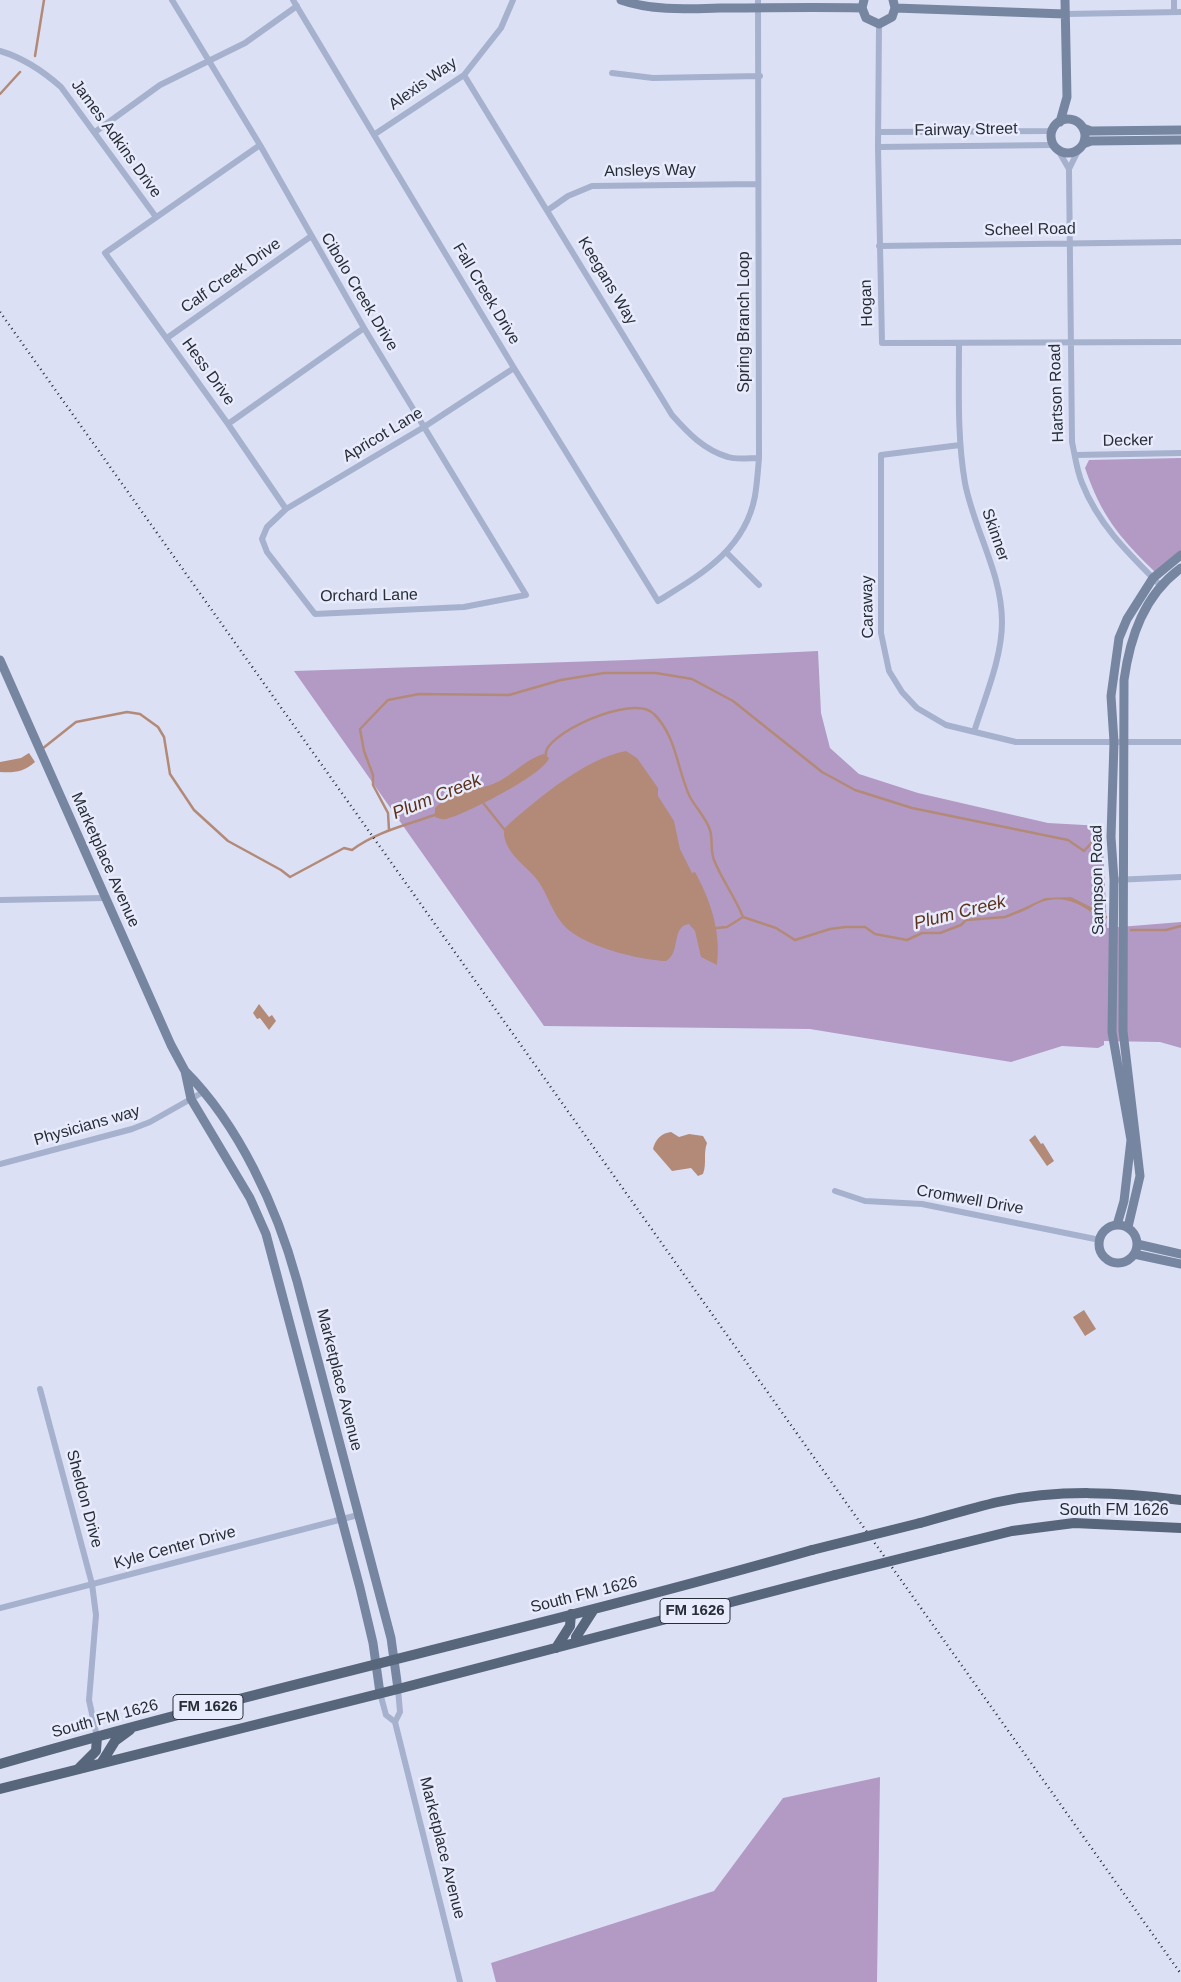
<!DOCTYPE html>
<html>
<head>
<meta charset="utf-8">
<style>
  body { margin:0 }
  canvas { display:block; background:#dbe0f4 }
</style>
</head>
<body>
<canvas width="1181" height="1982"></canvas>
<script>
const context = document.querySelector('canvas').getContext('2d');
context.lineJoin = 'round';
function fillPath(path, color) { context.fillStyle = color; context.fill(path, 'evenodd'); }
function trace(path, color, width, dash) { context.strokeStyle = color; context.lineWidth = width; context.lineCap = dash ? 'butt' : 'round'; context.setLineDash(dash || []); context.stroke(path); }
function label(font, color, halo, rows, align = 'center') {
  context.font = font + ' Helvetica,sans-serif'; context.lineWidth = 5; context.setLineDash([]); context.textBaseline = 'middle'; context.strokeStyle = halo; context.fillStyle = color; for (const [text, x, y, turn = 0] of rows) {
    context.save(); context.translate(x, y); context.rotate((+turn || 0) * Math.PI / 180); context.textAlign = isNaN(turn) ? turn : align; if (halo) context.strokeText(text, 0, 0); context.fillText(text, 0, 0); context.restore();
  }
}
fillPath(new Path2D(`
  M1181,458V554L1158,571H1154C1118,536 1101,515 1085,468L1089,460Z
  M818,651L821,713L830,748L859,774L918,793L1048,823L1102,826L1107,928L1181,922V1048L1160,1042L1104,1041V1045L1098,1048L1062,1046L1011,1062L810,1029L544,1026L294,671L629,660Z
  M880,1777L877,1982H496L491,1963L714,1891L783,1798Z`), '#b39ac4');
fillPath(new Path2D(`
  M626,751L637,758L658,788V796L674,821L680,849L692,873L695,872C711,901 721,932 717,965L701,957L695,931L689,924C671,926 681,953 666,961C638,960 577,945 561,922C550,908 546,889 534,876C522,863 502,849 504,829L510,823C541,796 585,759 626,751Z
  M29,753L35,762C24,772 14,773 0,772V762L21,758Z
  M544,754L549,758C545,774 464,815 446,819C442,820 439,818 435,817V808C457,787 469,793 493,784C511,777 525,759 544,754Z
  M1071,897L1091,907V912C1075,901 1059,895 1039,903C1032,906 1026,911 1018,913L1017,911L1045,898Z
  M259,1004L269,1017L272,1015L276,1021L269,1030L260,1018L257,1019L253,1013Z
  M671,1132L679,1137L689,1134L703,1136L707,1143C703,1154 707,1163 703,1174L698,1176L691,1168L672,1171L653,1149C655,1140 661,1133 671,1132Z
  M1035,1135L1041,1144L1043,1143L1054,1161L1047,1166L1029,1140Z
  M1084,1310L1096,1329L1085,1336L1073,1317Z`), '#b38a78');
trace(new Path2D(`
  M35,56L44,0
  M0,94L20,72
  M42,749L76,722L127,712L140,714L158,727L164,737L170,774L194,810L228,841L281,870L290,877L344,848L352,850C377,831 408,825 437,814
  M546,755C541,736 633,692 654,714C677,737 677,770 690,797C696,808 706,818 710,830C713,839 710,850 714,860C722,880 735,897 743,917L776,928L795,940L830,929L845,927H865L875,934L907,940L922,933H940L961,925L966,920L1005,917L1020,911
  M484,804L504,829
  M389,830L388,813L373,785V775L364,751L360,729L388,700L419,694L509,695L561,680L604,673H656L692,679L733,701L822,772L855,790L912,808L1068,840L1084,851L1096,838
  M1090,908L1106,917
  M716,928L727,927L743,917
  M1131,930H1166L1181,926`), '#b38a78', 2.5);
trace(new Path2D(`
  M172,0L260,145L364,328L526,595L464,607L315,614L267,552L262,539L267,527L286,509L424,427L514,368
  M293,0L514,368L658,601C700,575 745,550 755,496C757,484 758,470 759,458L758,0
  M1174,0V12
  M1065,14L1181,12
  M879,24L878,147L882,343L1181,342
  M0,51C24,58 43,71 61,87L156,217
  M612,73L653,78L760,76
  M464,75L672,415C688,433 704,450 728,457C737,460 749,458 759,458
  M95,132L160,85L245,43L297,6
  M879,132L1048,131L1054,129
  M375,134L464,75L501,28L513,0
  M260,145L105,253L228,424L286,509
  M878,147L1054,145
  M1079,149L1069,169L1072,442C1075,456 1077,471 1082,483C1099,526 1130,555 1161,586
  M1058,150L1069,169
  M548,210L568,196L592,186L758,184
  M879,246L1181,242
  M167,338L310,237
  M959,343C959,389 957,437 965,483C974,530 1002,573 1002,622C1002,658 985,697 974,732
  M228,424L364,328
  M960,445L881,455V633L889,671L902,692L917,708L946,725L1016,742H1181
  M1075,455L1181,453
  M727,553L759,585
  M1114,880L1181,877
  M0,900L105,898
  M0,1164L132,1129L150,1122L205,1091
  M835,1191L865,1201L922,1204L1100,1240
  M40,1389L92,1584L96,1615L89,1700L97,1737
  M0,1608L358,1515
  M398,1689L400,1712L395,1722L460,1982
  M380,1693L386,1715L395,1722`), '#a6b1cd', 6);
trace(new Path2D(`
  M621,0C652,11 687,9 720,8C767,8 815,7 862,8
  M864,0L862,8L866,18L879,24L892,17L895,8L893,0
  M895,8L1065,14
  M1051 136a17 17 0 1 1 34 0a17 17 0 1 1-34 0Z
  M1060,122L1067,97L1065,0
  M1083,128L1091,131L1181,130
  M1083,144L1091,141L1181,140
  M0,660L171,1045L185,1071L191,1099L250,1198L266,1234L360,1588L373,1643L380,1693
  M185,1071C239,1125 277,1208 297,1281L391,1638L398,1689
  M1117,1225L1124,1201L1131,1140L1112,1032L1114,880L1111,837L1114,742L1111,696L1119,638L1127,619L1153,578L1181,555
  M1099 1244a19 19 0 1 1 38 0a19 19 0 1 1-38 0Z
  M1128,1227L1140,1176L1123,1031L1124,680C1130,637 1144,595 1181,568
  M1137,1244L1181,1254
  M1134,1254L1181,1264`), '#7786a0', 9);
trace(new Path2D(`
  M920,1523C946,1516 972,1508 998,1502C1058,1489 1120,1492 1181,1500
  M939,1549L1012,1531L1074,1523L1181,1528
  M576,1642V1637L594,1609
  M556,1648L570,1626L571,1614
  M102,1762L115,1741L130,1730
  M0,1764C269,1686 543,1627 812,1550
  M79,1768L96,1751L97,1737
  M0,1789L398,1689L835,1575`), '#57667b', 10);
trace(new Path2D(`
  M0,312L1181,1974`), '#272e38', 2.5, [1, 4]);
trace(new Path2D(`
  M812,1550L920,1523
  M835,1575L939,1549`), '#57667b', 10);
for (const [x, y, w] of [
  [695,1611,70],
  [208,1707,70]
]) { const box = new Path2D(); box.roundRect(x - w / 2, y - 12.5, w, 25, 4); context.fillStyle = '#e8ebfb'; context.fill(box); trace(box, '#272e38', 1); }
label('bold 15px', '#272e38', null, [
  ["FM 1626",695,1611],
  ["FM 1626",208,1707]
]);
label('16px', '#272e38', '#e8ebfb', [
  ["Alexis Way",423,84,-35],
  ["Fairway Street",966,130,-1],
  ["James Adkins Drive",116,139,54],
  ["Ansleys Way",650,171,-1],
  ["Scheel Road",1030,230,-1],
  ["Calf Creek Drive",231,276,-35],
  ["Keegans Way",607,281,59],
  ["Cibolo Creek Drive",359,292,59],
  ["Fall Creek Drive",486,294,59],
  ["Hogan",867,303,-92],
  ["Spring Branch Loop",745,322,-90],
  ["Hess Drive",208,372,54],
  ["Hartson Road",1057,393,-92],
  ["Apricot Lane",383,435,-31],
  ["Decker",1128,441,-1],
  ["Skinner",995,535,71],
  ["Orchard Lane",369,596,-1],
  ["Caraway",868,607,-91],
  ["Marketplace Avenue",105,860,66],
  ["Sampson Road",1098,880,-91],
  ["Physicians way",87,1126,-16],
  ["Cromwell Drive",970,1200,10],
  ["Marketplace Avenue",339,1380,76],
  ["Sheldon Drive",84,1499,75],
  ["South FM 1626",1114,1511],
  ["Kyle Center Drive",175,1548,-15],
  ["South FM 1626",584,1595,-14],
  ["South FM 1626",105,1719,-15],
  ["Marketplace Avenue",442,1848,76]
]);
label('italic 18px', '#5c301a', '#e8ebfb', [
  ["Plum Creek",437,797,-22],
  ["Plum Creek",960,913,-14]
]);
</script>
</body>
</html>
